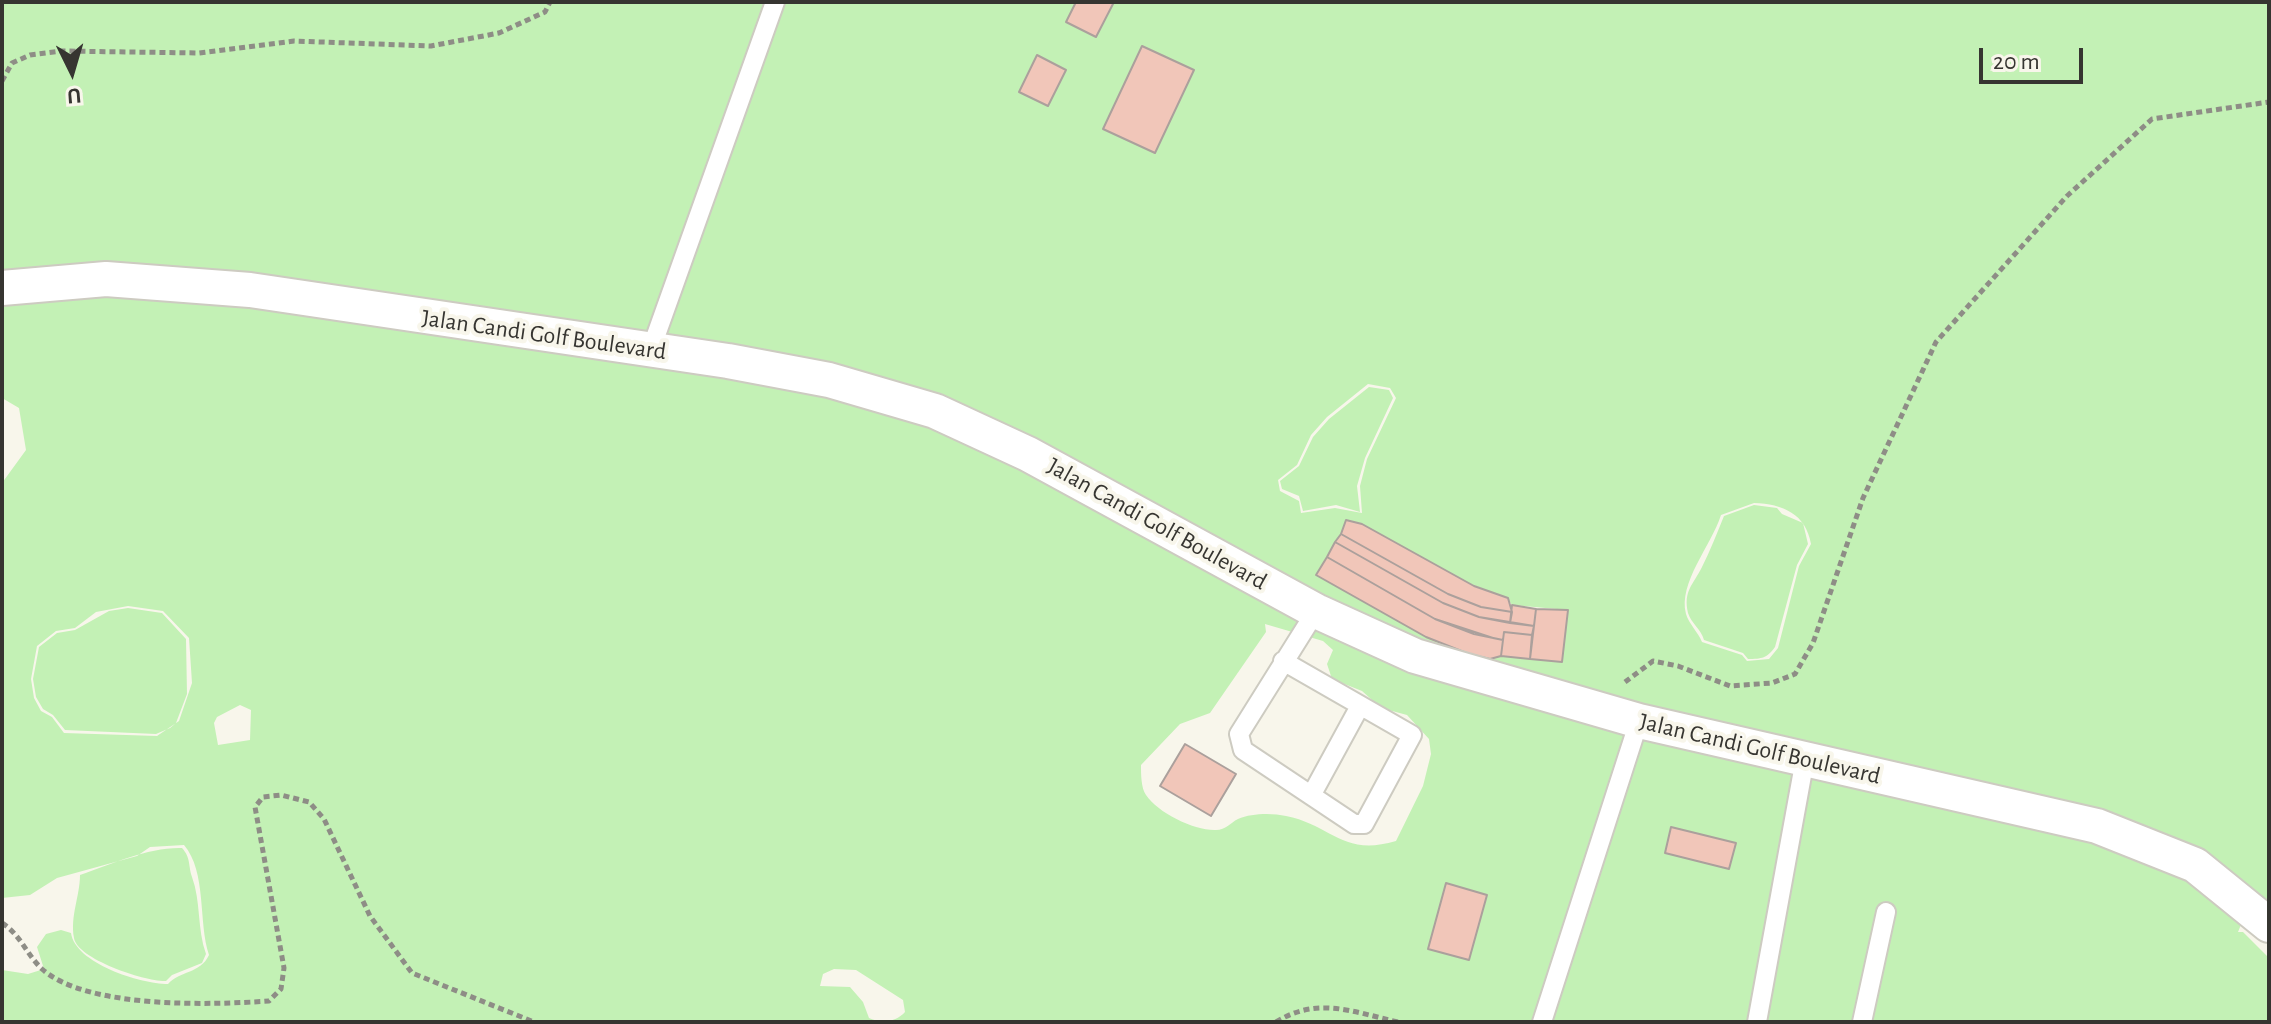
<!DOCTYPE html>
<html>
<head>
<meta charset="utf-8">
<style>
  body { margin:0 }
  #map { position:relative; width:2271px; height:1024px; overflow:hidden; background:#f8f6eb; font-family:"Alegreya Sans",sans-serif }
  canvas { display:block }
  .frame { position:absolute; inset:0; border:4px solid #363531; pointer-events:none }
  .north { position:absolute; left:32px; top:32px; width:80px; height:80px; -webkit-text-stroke:6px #f8f6eb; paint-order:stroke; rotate:175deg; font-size:22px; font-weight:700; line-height:32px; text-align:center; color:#363531 }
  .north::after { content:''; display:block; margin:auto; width:28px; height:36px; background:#363531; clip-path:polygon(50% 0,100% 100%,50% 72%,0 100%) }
  .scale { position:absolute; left:1979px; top:48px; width:104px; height:36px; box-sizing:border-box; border:4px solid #363531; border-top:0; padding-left:10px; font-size:24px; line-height:28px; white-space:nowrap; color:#363531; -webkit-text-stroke:6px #f8f6eb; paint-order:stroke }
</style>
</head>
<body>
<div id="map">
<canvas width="2271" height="1024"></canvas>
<div class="frame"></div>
<div class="north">U</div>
<div class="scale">20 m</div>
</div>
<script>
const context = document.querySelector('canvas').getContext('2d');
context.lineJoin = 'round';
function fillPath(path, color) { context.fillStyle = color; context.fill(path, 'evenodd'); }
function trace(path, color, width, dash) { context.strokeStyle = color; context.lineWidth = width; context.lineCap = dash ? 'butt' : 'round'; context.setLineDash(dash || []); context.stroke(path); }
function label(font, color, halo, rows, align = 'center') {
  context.font = font + ' "Alegreya Sans",sans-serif'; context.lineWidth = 8; context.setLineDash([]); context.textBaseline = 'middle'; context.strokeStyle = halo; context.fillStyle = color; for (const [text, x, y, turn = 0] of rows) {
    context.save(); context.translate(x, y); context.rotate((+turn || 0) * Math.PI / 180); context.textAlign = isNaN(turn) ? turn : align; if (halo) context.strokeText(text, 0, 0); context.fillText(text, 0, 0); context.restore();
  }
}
fillPath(new Path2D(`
  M2,2H2269V912L2247,910L2238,932H2243L2269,958V1022H2V970L28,974L44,969L37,947L46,934L61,930L71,933C75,963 140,984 168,984C181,970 200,974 209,955C198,922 207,872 184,845L150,847L137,856L57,878L30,895L2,898V483L26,450L19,408L2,398ZM1368,384L1390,388L1396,398L1367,459L1360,486L1362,513L1335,508L1301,513L1299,501L1280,491L1278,480L1297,465L1311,435L1327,417ZM1754,503C1783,504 1806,514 1811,544L1799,566L1778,648L1769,659L1747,661L1742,655L1702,642C1698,632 1689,624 1686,614C1678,583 1711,546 1721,515ZM1341,534L1507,598L1512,605L1568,610L1562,662L1501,656L1490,659L1452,648L1317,575ZM128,606L163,611L189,638L192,683L179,721L157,736L64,733L52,717L41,711L34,698L31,679L37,646L56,631L75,628L96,612ZM1265,624L1323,641L1333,650L1327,664L1332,679L1362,691L1381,708L1407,715L1429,739L1431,754L1423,786L1396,841C1342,857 1332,825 1286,816C1272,813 1252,813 1238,819C1230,823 1226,830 1216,830C1195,831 1158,813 1146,795C1141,788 1141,774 1141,765L1180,724L1210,713L1266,632ZM240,705L251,710L250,740L218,745L214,723L217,717ZM834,969L856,970L903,1000L905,1012C896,1022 882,1024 869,1018L863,1002L850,987L820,986L823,974Z
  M1369,387L1389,390L1393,398L1365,458L1357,486L1360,512L1336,505L1303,511L1299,496L1282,489L1280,481L1299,466L1313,437L1329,419Z
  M1754,505L1777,508L1782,514L1803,523L1808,544L1797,565L1775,647C1767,658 1762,659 1748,659L1743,653L1704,640C1701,629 1691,623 1688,613C1683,591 1693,585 1702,567C1710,551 1717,533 1724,516Z
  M128,608L162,613L186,639L187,694L176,723L170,728L156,734L65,730L53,715L43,709L36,697L33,679L39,647L57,633L75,630L109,611Z
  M182,848C191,858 188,865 192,877C201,901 197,929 206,954L202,963L172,975L166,981C146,982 77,959 74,938C70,916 80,896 80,875C112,864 149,847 182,848Z`), '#c3f1b5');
const building = new Path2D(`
  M1076,2H1114L1096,37L1066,22Z
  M1142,46L1194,70L1155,153L1103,129Z
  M1037,55L1066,70L1048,106L1019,92Z
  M1346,520L1362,524L1474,586L1508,598L1512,612L1481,607L1448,594L1341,534Z
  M1341,534L1448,594L1481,607L1512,612L1510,623L1479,617L1443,603L1335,542Z
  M1335,542L1443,603L1479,617L1534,626L1532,635L1504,632L1503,640L1493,638L1435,619L1327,557Z
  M1327,557L1435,619L1474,634L1503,640L1501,656L1490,659L1469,654L1426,637L1316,575Z
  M1512,605L1536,609L1534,626L1510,623Z
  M1536,609L1568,610L1562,662L1530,659Z
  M1504,632L1532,635L1530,659L1501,656Z
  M1185,744L1236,774L1211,816L1160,786Z
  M1671,827L1736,843L1729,869L1665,853Z
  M1446,883L1487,895L1469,960L1428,949Z`);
fillPath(building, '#f1c6b9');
trace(building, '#aba09c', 2);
const lane = new Path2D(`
  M650,352L775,2
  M1283,661L1412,735L1364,824H1354L1243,750L1239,734L1316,611
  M1312,794L1360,706
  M1542,1022L1639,721
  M1757,1022L1805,759
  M1862,1022L1886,912`);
const street = new Path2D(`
  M2,288L106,279L250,290L728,361L829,380L935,411L1028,454L1316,611L1415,656L1639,721L2097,826L2195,865L2269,925`);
trace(lane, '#cdcbc1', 22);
trace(street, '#cdcbc1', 38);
trace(new Path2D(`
  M2,81L12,63L30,55L61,51L199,53L294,41L431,46L499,33L545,12L550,2
  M1625,682L1653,661L1678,666L1730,686L1772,683L1795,674L1813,643L1863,498L1936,342L2067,196L2152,119L2269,102
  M2,923C20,934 27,955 42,969C87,1009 211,1005 269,1001L281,989L284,968L255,807L263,797L281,795L309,802L324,819L370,916L412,973L534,1022
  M1276,1022C1318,996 1353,1012 1398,1022`), '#8e8d86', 5, [6, 4]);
trace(lane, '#fff', 18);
trace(street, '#fff', 34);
label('24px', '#363531', '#f8f6eb', [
  ["Jalan Candi Golf Boulevard",544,335,8],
  ["Jalan Candi Golf Boulevard",1157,524,29],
  ["Jalan Candi Golf Boulevard",1760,749,13]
]);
</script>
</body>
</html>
